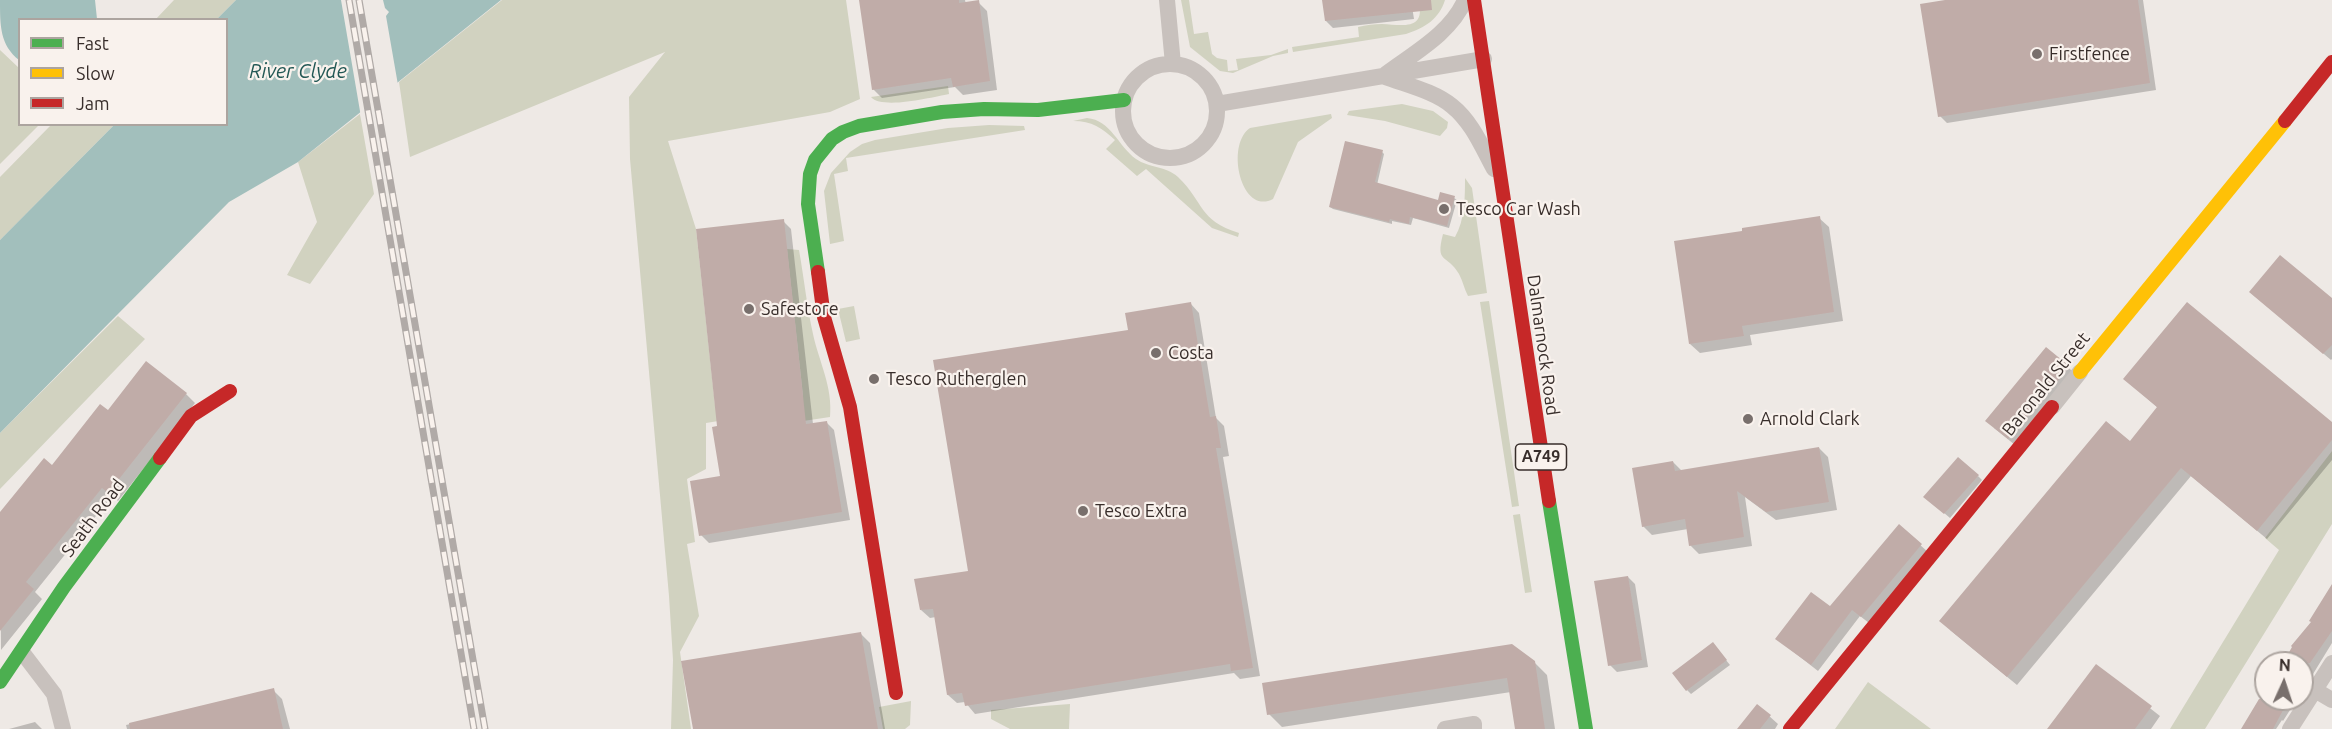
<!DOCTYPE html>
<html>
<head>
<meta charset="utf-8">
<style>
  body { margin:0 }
  #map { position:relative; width:2332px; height:729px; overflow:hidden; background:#eee9e5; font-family:Ubuntu,sans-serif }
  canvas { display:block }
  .legend { position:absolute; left:18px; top:18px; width:210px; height:108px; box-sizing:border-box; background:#f9f2ed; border:2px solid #aca49f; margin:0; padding:8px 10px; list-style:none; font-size:18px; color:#382e2b }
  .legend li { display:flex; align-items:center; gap:12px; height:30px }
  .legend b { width:30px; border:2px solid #aca49f }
  .north { position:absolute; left:2254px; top:651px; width:60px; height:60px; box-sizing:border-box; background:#f9f2ed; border:2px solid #aca49f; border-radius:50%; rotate:3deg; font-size:16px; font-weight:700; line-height:24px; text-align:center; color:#382e2b }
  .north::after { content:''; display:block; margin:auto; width:21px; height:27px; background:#786f6c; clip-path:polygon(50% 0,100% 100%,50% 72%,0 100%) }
</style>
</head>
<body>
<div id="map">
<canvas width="2332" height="729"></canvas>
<ul class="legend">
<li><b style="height:8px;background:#4caf50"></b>Fast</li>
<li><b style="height:8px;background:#ffc107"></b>Slow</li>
<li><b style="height:8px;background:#c62828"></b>Jam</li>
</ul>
<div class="north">N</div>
</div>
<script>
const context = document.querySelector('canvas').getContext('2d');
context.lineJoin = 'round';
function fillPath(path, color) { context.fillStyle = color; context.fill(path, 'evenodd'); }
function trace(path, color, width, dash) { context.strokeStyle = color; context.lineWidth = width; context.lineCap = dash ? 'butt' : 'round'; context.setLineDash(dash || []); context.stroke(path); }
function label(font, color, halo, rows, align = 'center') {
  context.font = font + ' Ubuntu,sans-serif'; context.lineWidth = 4.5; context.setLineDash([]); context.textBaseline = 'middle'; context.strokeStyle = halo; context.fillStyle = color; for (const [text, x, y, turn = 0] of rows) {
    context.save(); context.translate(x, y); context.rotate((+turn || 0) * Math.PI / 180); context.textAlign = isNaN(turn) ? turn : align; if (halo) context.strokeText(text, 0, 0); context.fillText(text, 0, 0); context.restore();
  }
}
fillPath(new Path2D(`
  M174,0H236L217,19L155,20Z
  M502,0H846L860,99L830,112L668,141L696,229L715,405L803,396L787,249L799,250C804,278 807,307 813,334C819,362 833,387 830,417L790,423L787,410L706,423V469L687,479L695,542L687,544L699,616L680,652L691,729H671L673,660L669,596L630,159L629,97L665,52L410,157L399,82Z
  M1181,0H1189L1194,34L1208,32L1212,54L1217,58L1227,60L1228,71L1238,70L1236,59L1271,55L1288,49V53L1273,56L1233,73L1220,71L1190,47Z
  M1418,0H1445C1439,19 1425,28 1406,34L1293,52L1292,47L1359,37L1358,27C1366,25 1374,24 1382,24C1402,25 1427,31 1418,0Z
  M0,50L19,68L20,124L39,125L0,164Z
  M948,86L949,94C933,97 882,110 871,97Z
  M1402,104L1433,111L1448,122L1447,128L1440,136L1385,121L1347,115L1349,111Z
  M360,114L374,194L310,284L287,275L317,222L298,162Z
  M1331,114L1332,118L1298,142L1273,199C1241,216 1225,145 1250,128Z
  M1087,118C1111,120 1118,146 1136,159C1149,168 1166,166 1178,177C1205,203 1198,220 1239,233L1238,237L1212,228L1146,169L1137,176L1106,149L1115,140C1102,128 1092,121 1073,121Z
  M51,125H114L0,240V177Z
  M989,125L1024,126L1025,130L846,158L848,171L834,174L844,241L830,244L824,191L831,173L850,152L862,144L875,140L948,128Z
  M1465,178L1472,188L1487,293L1468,296C1464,289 1463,281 1459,274C1447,253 1435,265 1443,234L1455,237C1465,220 1465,197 1465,178Z
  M1489,301L1519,506L1512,507L1480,302Z
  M854,306L860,339L846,342L838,309Z
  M118,316L145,339L0,489V433Z
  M2332,451V524L2205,729H2170L2279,550L2265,538Z
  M1520,514L1532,592L1525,593L1513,515Z
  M1868,682L1931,729H1835Z
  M911,701L910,725L905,729H883L879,707Z
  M1070,704L1069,729H1010L991,719V710Z`), '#d1d2c0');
fillPath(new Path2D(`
  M0,0H95L97,19L20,20L19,60C0,45 0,26 0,0Z
  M236,0H501L298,162L229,202L0,433V240L114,125L226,124V20L217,19Z`), '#a2bfbc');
fillPath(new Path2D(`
  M341,0H383L385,8L389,12L386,16L398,85L361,117Z`), '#eee9e5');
fillPath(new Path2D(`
  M860,0H965L966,4L978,2L987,11L997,90L963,95L955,87L882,98L873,89Z
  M1324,0H1411L1414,19L1333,28L1326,21Z
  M1955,0H2143L2156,90L1947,123L1940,116Z
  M1382,152L1384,154L1377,185L1439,202L1454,198L1457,200L1449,228L1413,218L1411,225L1392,221V224L1333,209L1330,207Z
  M1819,218L1829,227L1843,321L1750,335L1752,345L1700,353L1690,344L1744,232Z
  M783,221L791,229L813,424L826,422L834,430L850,520L709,543L701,535L722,478L719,427Z
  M2258,298L2332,300V359L2331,360Z
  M1191,304L1199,313L1216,418L1224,426L1229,456L1223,457L1260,676L1240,679L1234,673L975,714L965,702L957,703L948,695L936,617L930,618L921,610L969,573L1129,331Z
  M2067,366L2074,373L2015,445L1994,428Z
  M2125,379L2332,423V460L2267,539L2191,476L2017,685L1950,630L2130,443L2158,408Z
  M186,394L195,403L118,501L112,496L35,592L42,599L1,650L0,515L53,467L108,412Z
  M1819,448L1828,457L1837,510L1776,520L1745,497L1752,546L1699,554L1690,545L1688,529L1652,535L1643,526L1673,462L1682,471Z
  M1978,476L1982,480L1950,518L1930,501Z
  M1900,527L1928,552L1869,623L1860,616L1818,671L1777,639L1830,608Z
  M1628,577L1635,584L1648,667L1617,672L1610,665Z
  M2332,585V643L2302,692V663H2284L2312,622Z
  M861,634L870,643L885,729H695Z
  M1717,649L1730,665L1691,694L1687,690Z
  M1534,662L1547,675L1555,729H1517L1511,692L1282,727L1269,714Z
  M2096,666L2160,716L2151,729H2048Z
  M273,690L282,699L290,729H127L126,725Z
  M2264,693L2266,699H2297L2283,721L2282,720L2276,729H2242Z
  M1758,706L1778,724L1775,729H1739Z
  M35,722L42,729H9Z`), '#0003');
fillPath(new Path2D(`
  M859,0H959V3L979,0L990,81L953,87L951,78L872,90Z
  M1322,0H1431L1432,10L1325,21Z
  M1945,0H2138L2150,83L1938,117L1920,4Z
  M1345,141L1383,150L1375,182L1438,200L1440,192L1455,196L1447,226L1410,217L1409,224L1390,219L1389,222L1329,207Z
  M1820,216L1834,312L1742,326L1744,336L1689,344L1674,241L1742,231V228Z
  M784,219L806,424L827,421L842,512L699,536L690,481L720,476L712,427L717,426L696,229Z
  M2280,255L2332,298V345L2323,354L2249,292Z
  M1191,302L1210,417L1216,416L1221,448H1216L1253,668L1231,671L1230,664L965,706L962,693L947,695L933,609L920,610L914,579L968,571L933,360L1128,330L1125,313Z
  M2187,302L2332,422V440L2257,531L2181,468L2007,677L1939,621L2106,421L2130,441L2157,407L2123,379Z
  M2046,347L2068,365L2066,371L2008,439L1985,421Z
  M146,361L187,393L108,493L102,488L26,582L34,589L0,631V512L44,458L52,465L100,404L108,410Z
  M1819,447L1829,502L1766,512L1737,491L1744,537L1689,546L1685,519L1642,527L1632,468L1673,461L1675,471Z
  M1958,457L1979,475L1944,514L1923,497Z
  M1899,524L1922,544L1861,617L1852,610L1811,665L1775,639L1811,592L1830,606Z
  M1628,576L1642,660L1608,666L1594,581Z
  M2332,584V631L2310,663H2283L2292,647L2291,646L2311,622L2309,621Z
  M861,632L878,729H693L681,661Z
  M1713,642L1727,660L1686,691L1672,673Z
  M1512,644L1535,661L1545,729H1515L1507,678L1267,715L1262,683Z
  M2096,664L2152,706L2135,729H2047Z
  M274,688L283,729H130L129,723Z
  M2259,699H2289L2273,729H2241Z
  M1757,704L1771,715L1760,729H1737Z`), '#c0aca8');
trace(new Path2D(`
  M1167,0L1173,64
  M1123 111a47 47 0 1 1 94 0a47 47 0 1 1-94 0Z
  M1386,74C1414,53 1451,33 1465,0
  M1383,76C1406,85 1434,91 1452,106C1472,122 1482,147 1494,169
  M1217,104L1484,59
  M2052,407L2080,372
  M22,652L54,694L63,729
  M2315,690L2332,700
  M1445,729L1474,724V729
  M2290,729L2332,663`), '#c8c1bd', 16);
trace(new Path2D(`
  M818,272L808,204L810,174L815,160L832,139L843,132L859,126L942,112L984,109L1038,110L1124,100
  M1549,501L1586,729
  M0,682L64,587L160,458`), '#4caf50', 14);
trace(new Path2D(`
  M2080,372L2285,121`), '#ffc107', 14);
trace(new Path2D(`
  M1474,0L1549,501
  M2285,121L2332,62
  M818,272L824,317L850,407L896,693
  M160,458L191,416L230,391
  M1790,729L2052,407`), '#c62828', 14);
const rail = new Path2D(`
  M349,0L474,729
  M359,0L485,729`);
trace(rail, '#b0aaa7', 7);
trace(rail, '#f9f2ed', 4.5, [14]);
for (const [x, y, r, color] of [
  [2037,54,6,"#786f6c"],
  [1444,209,6,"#786f6c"],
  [749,309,6,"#786f6c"],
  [1156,353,6,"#786f6c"],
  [874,379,6,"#786f6c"],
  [1748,419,6,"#786f6c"],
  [1083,511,6,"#786f6c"]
]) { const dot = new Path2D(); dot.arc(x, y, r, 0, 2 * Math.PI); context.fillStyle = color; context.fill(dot); trace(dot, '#f9f2ed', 2); }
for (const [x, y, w] of [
  [1541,457,51]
]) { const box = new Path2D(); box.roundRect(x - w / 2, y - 13, w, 26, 4.5); context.fillStyle = '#f9f2ed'; context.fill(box); trace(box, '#382e2b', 1.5); }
label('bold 16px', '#382e2b', null, [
  ["A749",1541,457]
]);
label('18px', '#382e2b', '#f9f2ed', [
  ["Firstfence",2049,54],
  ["Tesco Car Wash",1456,209],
  ["Safestore",761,309],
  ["Costa",1168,353],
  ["Tesco Rutherglen",886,379],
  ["Arnold Clark",1760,419],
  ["Tesco Extra",1095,511]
], 'left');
label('18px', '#382e2b', '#f9f2ed', [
  ["Dalmarnock Road",1543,345,82],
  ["Baronald Street",2046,384,-51],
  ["Seath Road",93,518,-53]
]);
label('italic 20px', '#235855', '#f9f2ed', [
  ["River Clyde",298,71]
]);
</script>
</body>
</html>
